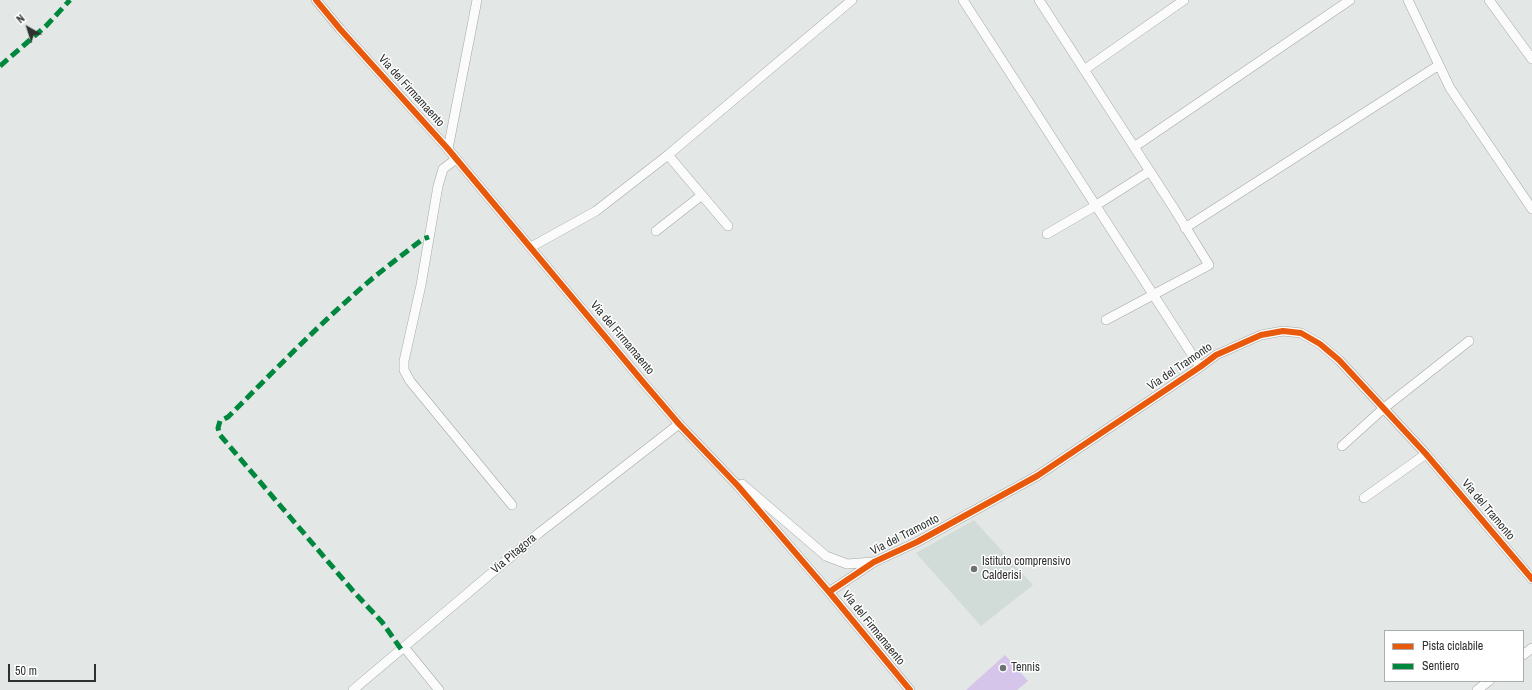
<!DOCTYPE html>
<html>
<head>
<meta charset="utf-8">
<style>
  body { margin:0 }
  #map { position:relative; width:1532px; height:690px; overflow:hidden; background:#e3e7e5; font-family:"Archivo Narrow",sans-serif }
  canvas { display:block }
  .legend { position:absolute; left:1384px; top:630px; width:140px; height:52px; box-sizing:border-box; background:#fff; border:1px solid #abadac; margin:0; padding:5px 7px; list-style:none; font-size:12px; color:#2e3130 }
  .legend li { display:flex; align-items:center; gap:8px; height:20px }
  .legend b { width:20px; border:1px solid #abadac }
  .north { position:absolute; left:8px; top:8px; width:40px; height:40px; -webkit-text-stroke:3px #fff; paint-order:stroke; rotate:321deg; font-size:11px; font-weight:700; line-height:16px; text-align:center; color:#2e3130 }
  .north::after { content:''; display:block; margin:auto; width:14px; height:18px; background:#2e3130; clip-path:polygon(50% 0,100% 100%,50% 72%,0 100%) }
  .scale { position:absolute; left:8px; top:664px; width:88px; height:18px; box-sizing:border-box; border:2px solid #2e3130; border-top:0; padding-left:5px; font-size:12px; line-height:14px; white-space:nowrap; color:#2e3130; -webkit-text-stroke:3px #fff; paint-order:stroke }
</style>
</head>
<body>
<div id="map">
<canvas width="1532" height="690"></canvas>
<ul class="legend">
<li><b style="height:5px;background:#e8590c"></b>Pista ciclabile</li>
<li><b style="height:5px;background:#00873e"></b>Sentiero</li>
</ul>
<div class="north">N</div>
<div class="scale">50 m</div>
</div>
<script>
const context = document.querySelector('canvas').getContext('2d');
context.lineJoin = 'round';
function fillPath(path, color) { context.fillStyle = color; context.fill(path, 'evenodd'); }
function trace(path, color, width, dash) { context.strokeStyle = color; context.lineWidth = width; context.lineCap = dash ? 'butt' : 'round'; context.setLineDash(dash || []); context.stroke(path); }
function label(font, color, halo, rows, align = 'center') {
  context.font = font + ' "Archivo Narrow",sans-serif'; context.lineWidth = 3; context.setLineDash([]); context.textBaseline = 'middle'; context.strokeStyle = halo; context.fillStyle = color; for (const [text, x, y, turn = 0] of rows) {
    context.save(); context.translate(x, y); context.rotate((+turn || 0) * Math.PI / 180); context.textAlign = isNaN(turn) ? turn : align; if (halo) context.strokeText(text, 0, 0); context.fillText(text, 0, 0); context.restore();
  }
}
fillPath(new Path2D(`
  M974,520L1033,585L981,626L916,553Z`), '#d1dcd8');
fillPath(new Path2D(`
  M1005,655L1028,681L1017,690H966Z`), '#d5c5eb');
const street = new Path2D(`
  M316,0L340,29L448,149L643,382L679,424L738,486L829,592L910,690
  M963,0L1200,367
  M1039,0L1173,207L1209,265L1106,320
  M1408,0L1450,88L1532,209
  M1489,0L1532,59
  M1084,70L1184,0
  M1134,147L1350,0
  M448,149L477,0
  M668,155L728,226
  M456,159L443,169L438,186L421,285L404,361V370L410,381L512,505
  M1185,228L1439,65
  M656,231L702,195
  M1047,234L1095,206L1150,171
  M531,247L596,211L668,155L852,0
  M1342,446L1384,408L1469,341
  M742,484L826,556L847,564L873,562
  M1364,498L1426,454
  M829,592L874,562L917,542L1037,476L1200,367L1216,355L1261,335L1283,331L1301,333L1320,344L1339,360L1426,454L1532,579
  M404,647L439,690
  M1523,655L1532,648
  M353,690L539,533L679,424
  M1477,690L1489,681`);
trace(street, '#a4a7a6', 10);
trace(street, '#fbfbfb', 9);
trace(new Path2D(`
  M0,66L46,26L70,0
  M401,649L382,622L354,592L220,435L218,428L220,421L228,417C275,370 322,321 373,278C389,265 406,252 423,239L429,237`), '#00873e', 5, [10, 5]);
trace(new Path2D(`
  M316,0L340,29L448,149L643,382L679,424L738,486L829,592L910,690
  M829,592L874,562L917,542L1037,476L1200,367L1216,355L1261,335L1283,331L1301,333L1320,344L1339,360L1426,454L1532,579`), '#e8590c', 6);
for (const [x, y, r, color] of [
  [974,569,4,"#6d716f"],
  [1003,668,4,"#6d716f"]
]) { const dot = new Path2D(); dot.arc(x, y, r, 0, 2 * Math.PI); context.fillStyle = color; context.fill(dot); trace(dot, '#fff', 1.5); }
label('12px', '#2e3130', '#fff', [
  ["Via del Firmamaento",411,91,48],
  ["Via del Firmamaento",622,338,50],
  ["Via del Tramonto",1180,367,-34],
  ["Via del Tramonto",1488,510,50],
  ["Via del Tramonto",905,535,-27],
  ["Via Pitagora",514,554,-40],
  ["Via del Firmamaento",873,628,51]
]);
label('12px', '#2e3130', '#fff', [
  ["Istituto comprensivo",982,562],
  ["Calderisi",982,576],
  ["Tennis",1011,668]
], 'left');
</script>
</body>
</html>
